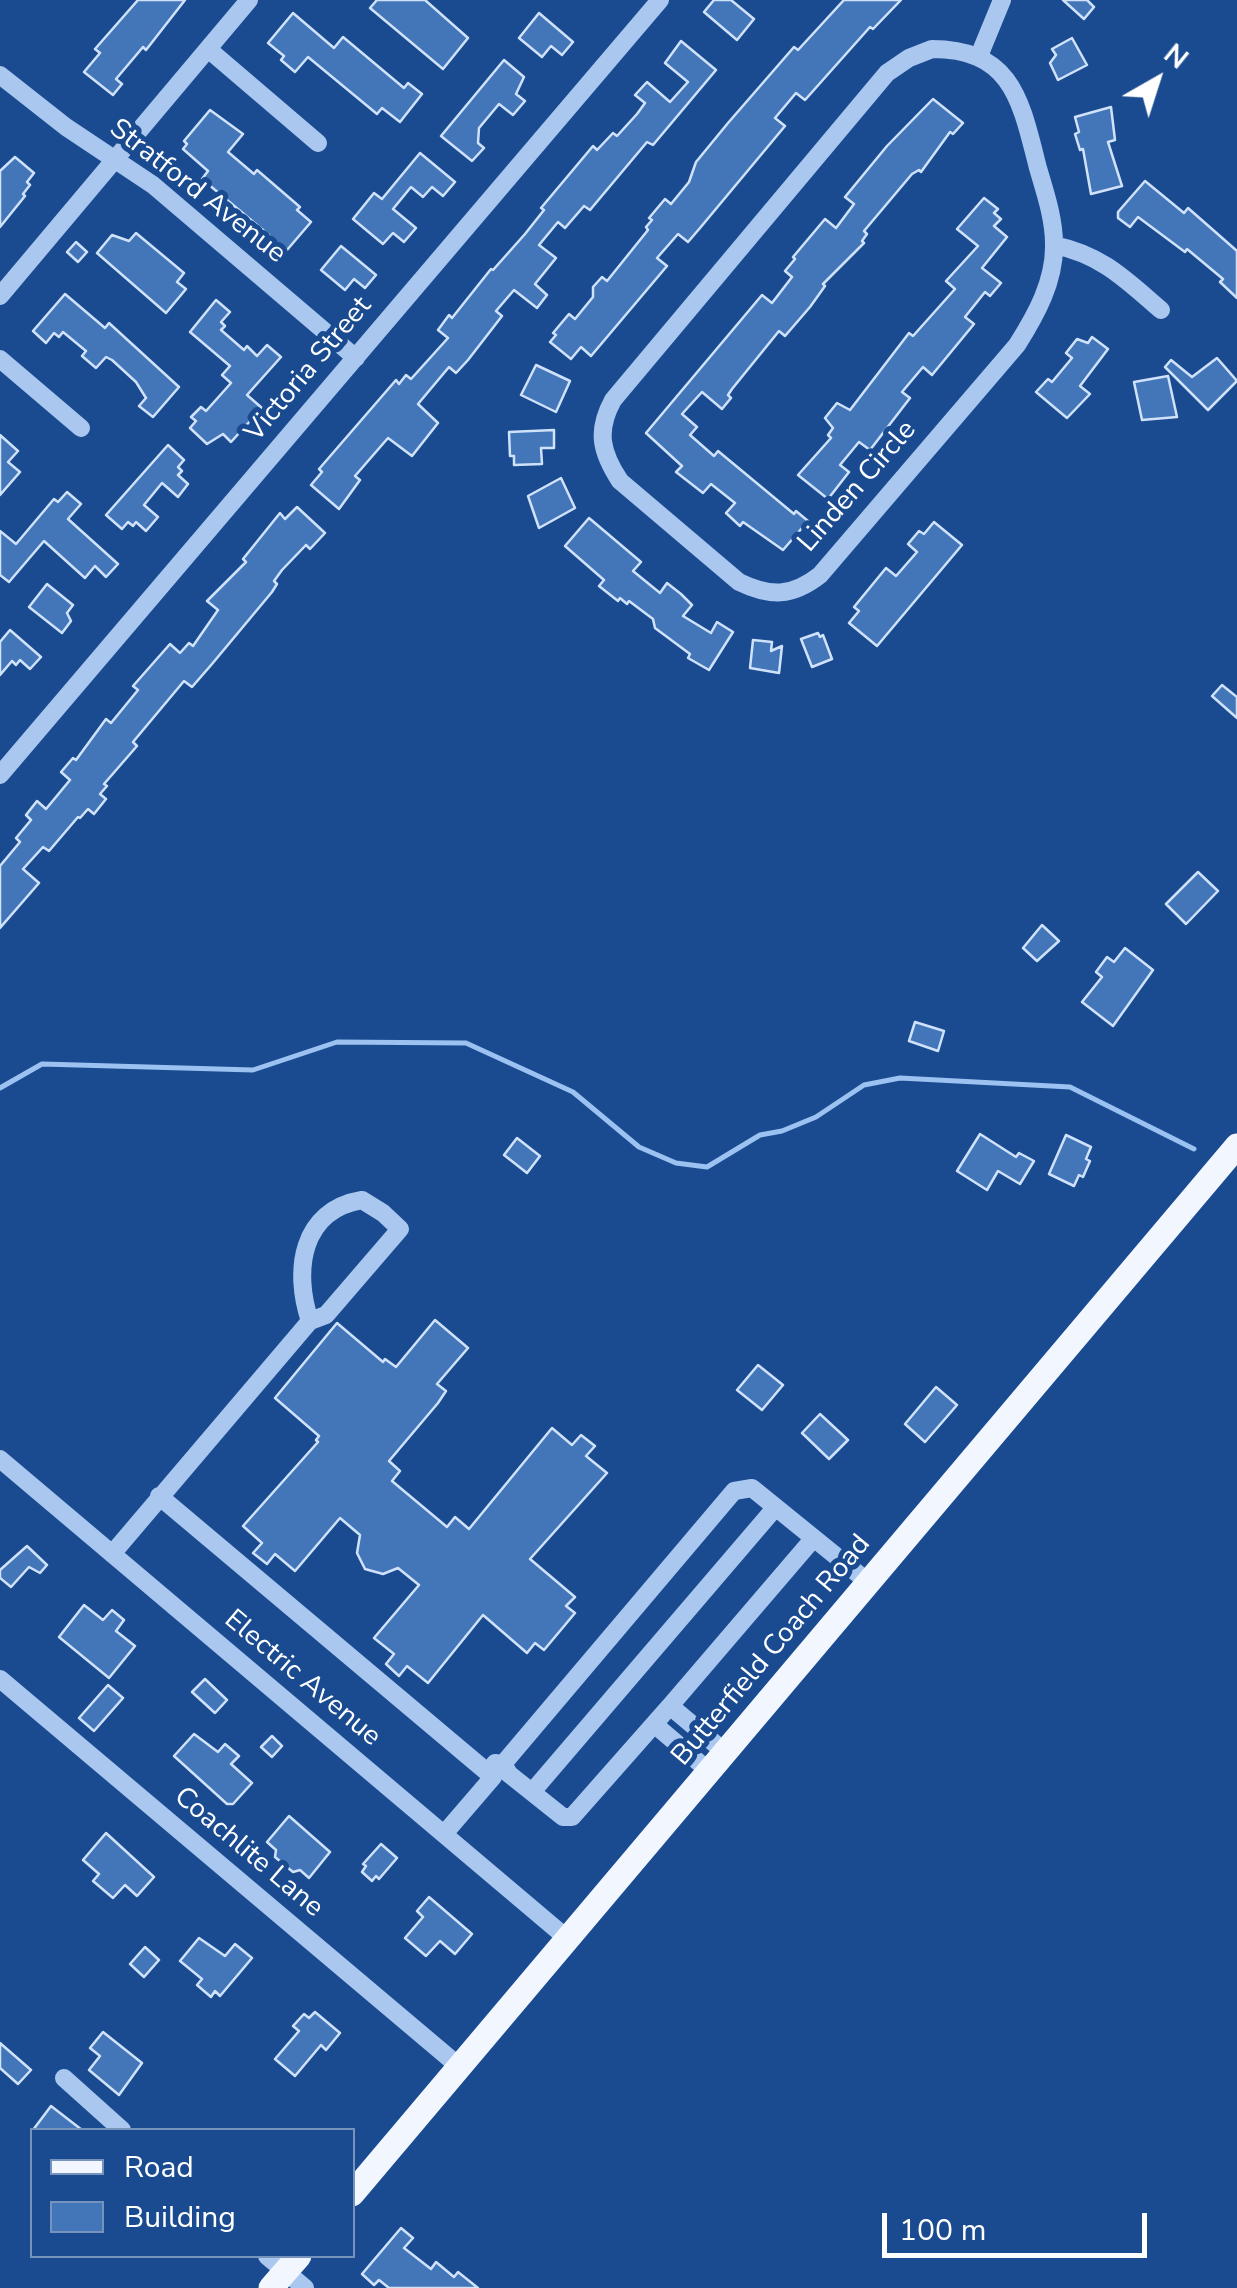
<!DOCTYPE html>
<html>
<head>
<meta charset="utf-8">
<style>
  body { margin:0 }
  #map { position:relative; width:1237px; height:2288px; overflow:hidden; background:#1a4b91; font-family:"Nunito Sans",sans-serif }
  canvas { display:block }
  .legend { position:absolute; left:30px; top:2128px; width:325px; height:130px; box-sizing:border-box; background:#1a4b91; border:2px solid #7693bd; margin:0; padding:12px 18px; list-style:none; font-size:30px; color:#fff }
  .legend li { display:flex; align-items:center; gap:20px; height:50px }
  .legend b { width:50px; border:2px solid #7693bd }
  .north { position:absolute; left:1107px; top:30px; width:100px; height:100px; -webkit-text-stroke:8px #1a4b91; paint-order:stroke; rotate:39deg; font-size:28px; font-weight:700; line-height:40px; text-align:center; color:#fff }
  .north::after { content:''; display:block; margin:auto; width:35px; height:45px; background:#fff; clip-path:polygon(50% 0,100% 100%,50% 72%,0 100%) }
  .scale { position:absolute; left:882px; top:2213px; width:265px; height:45px; box-sizing:border-box; border:5px solid #fff; border-top:0; padding-left:12px; font-size:30px; line-height:35px; white-space:nowrap; color:#fff; -webkit-text-stroke:8px #1a4b91; paint-order:stroke }
</style>
</head>
<body>
<div id="map">
<canvas width="1237" height="2288"></canvas>
<ul class="legend">
<li><b style="height:12px;background:#f1f6ff"></b>Road</li>
<li><b style="height:28px;background:#4375b9"></b>Building</li>
</ul>
<div class="north">N</div>
<div class="scale">100 m</div>
</div>
<script>
const context = document.querySelector('canvas').getContext('2d');
context.lineJoin = 'round';
function trace(path, color, width, dash) { context.strokeStyle = color; context.lineWidth = width; context.lineCap = dash ? 'butt' : 'round'; context.setLineDash(dash || []); context.stroke(path); }
function fillPath(path, color) { context.fillStyle = color; context.fill(path, 'evenodd'); }
function label(font, color, halo, rows, align = 'center') {
  context.font = font + ' "Nunito Sans",sans-serif'; context.lineWidth = 10; context.setLineDash([]); context.textBaseline = 'middle'; context.strokeStyle = halo; context.fillStyle = color; for (const [text, x, y, turn = 0] of rows) {
    context.save(); context.translate(x, y); context.rotate((+turn || 0) * Math.PI / 180); context.textAlign = isNaN(turn) ? turn : align; if (halo) context.strokeText(text, 0, 0); context.fillText(text, 0, 0); context.restore();
  }
}
trace(new Path2D(`
  M0,1088L42,1064L253,1070L337,1042L466,1043L573,1092L639,1147L676,1163L707,1167L760,1135L782,1131L816,1117L864,1085L900,1078L1070,1087L1194,1149`), '#9cc2f1', 5);
const building = new Path2D(`
  M138,0H185L146,50L143,47L116,79L122,84L113,95L84,72L100,53L95,49Z
  M377,0H425L468,38L443,69L370,8Z
  M714,0H731L754,19L737,40L704,12Z
  M844,0H901L873,29L870,27L805,100L796,93L775,118L785,126L700,228L688,242L678,234L657,258L667,266L591,356L581,347L571,359L550,342L556,335L553,333L569,314L575,319L593,297V287L602,277L607,281L648,230L646,227L652,220L649,218L665,199L671,204L689,182L696,162L728,123L794,47L798,50Z
  M1063,0H1087L1094,7L1084,19Z
  M293,13L334,48L343,37L404,88L408,83L422,94L400,122L382,108L377,114L308,57L295,72L281,60L284,56L268,43Z
  M539,13L573,42L562,55L551,46L542,57L519,38Z
  M1072,38L1087,65L1058,80L1050,63L1056,55L1052,49Z
  M681,41L716,70L653,145L647,142L590,210L584,206L565,228L558,222L539,245L556,258L535,284L547,295L537,308L514,290L496,311L502,316L468,360L456,373L449,367L418,404L438,423L412,456L388,438L355,476L360,480L339,509L311,485L322,472L319,469L396,380L399,384L406,375L411,379L448,338L438,330L449,315L452,318L491,269L493,270L525,234L544,210L541,208L593,146L597,150L613,133L617,136L637,114L645,103L635,95L647,82L670,102L688,82L665,63Z
  M504,60L524,77L516,94L525,101L513,115L499,104L479,128L478,143L484,148L472,161L441,136Z
  M933,99L963,123L953,134L950,132L921,172L919,170L912,174L864,231L867,234L862,241L864,243L823,284L825,286L810,307L785,336L779,331L732,389L728,395L731,398L722,409L702,392L682,414L697,427L690,435L714,456L718,451L794,514L796,511L808,521L783,550L743,522L740,526L726,513L735,503L711,484L703,493L676,472L682,466L646,433L762,295L772,303L792,277L785,271L795,259L793,257L825,219L836,228L854,204L845,197L887,146Z
  M1111,107L1115,140L1108,142L1122,186L1091,194L1083,149L1080,150L1075,134L1079,132L1075,117Z
  M210,110L243,134L228,152L254,174L257,170L300,207L297,210L311,222L287,250L284,248L278,255L263,243L269,235L202,179L208,171L183,149L187,144L184,141Z
  M420,153L455,182L443,196L432,187L423,197L411,187L393,209L416,228L404,242L393,233L383,244L353,219L374,193L382,199Z
  M15,157L34,173L27,182L30,185L23,194L25,196L0,227V171Z
  M1145,181L1184,213L1188,208L1237,251V298L1220,282L1223,279L1187,249L1185,252L1138,217L1130,227L1118,218V212Z
  M984,198L998,209L994,213L1001,219L994,226L1007,237L982,268L1001,283L990,296L985,292L965,317L974,324L932,375L923,367L902,392L910,398L870,450L859,442L840,465L849,472L828,499L798,475L831,438L828,435L833,428L825,418L837,403L850,410L909,333L913,336L955,289L946,281L978,246L957,229Z
  M136,233L184,273L177,282L186,289L166,313L97,253L112,235L129,241Z
  M76,242L87,252L78,262L67,252Z
  M341,246L376,275L365,288L354,279L345,290L321,270Z
  M65,294L105,328L109,323L179,387L153,417L139,406L146,398L136,382L112,360L106,357L96,368L82,356L86,351L63,332L59,337L54,333L46,343L33,331Z
  M216,300L230,312L221,322L225,326L221,330L244,350L247,346L257,356L267,345L281,357L247,395L262,408L231,442L223,434L207,444L190,428L196,421L191,417L201,407L206,411L231,383L222,375L230,366L190,332Z
  M1092,337L1108,349L1080,386L1090,394L1067,418L1036,392L1048,379L1052,382L1072,358L1066,353L1077,339L1088,343Z
  M1217,358L1237,381L1208,410L1165,367L1171,360L1192,377Z
  M536,365L570,381L556,412L521,395Z
  M1168,376L1177,417L1142,420L1134,382Z
  M554,430V448H541L542,464L514,465V456H510L509,432Z
  M0,435L18,451L8,462L20,472L0,495Z
  M168,445L184,460L178,467L182,471L178,475L188,484L178,497L162,483L144,505L158,517L146,531L136,522L133,526L128,522L122,529L106,515Z
  M561,478L575,508L539,528L528,496Z
  M67,492L81,504L68,519L118,564L106,577L95,566L85,578L44,541L9,582L0,575V531L16,544L54,499L58,502Z
  M297,507L325,533L310,549L306,545L282,570L274,581L277,584L272,592L212,664L192,687L184,681L133,742L137,746L104,784L107,786L100,794L106,799L94,814L88,809L80,818L78,817L49,851L43,847L23,869L39,883L0,928V866L20,842L16,838L31,820L26,815L37,801L46,809L70,780L61,772L73,758L76,760L106,719L111,723L138,690L133,686L170,644L180,653L189,643L193,646L218,610L207,601L246,562L243,559L280,513L285,519Z
  M589,518L641,562L633,571L660,593L667,583L681,594L692,605L683,616L711,633L717,622L733,632L709,670L688,658L690,654L655,628L653,619L629,601L627,604L620,598L618,601L599,586L604,580L565,546Z
  M934,522L962,545L877,646L849,623L859,611L854,607L886,568L896,576L917,552L908,544L919,531L924,534Z
  M47,584L73,605L67,613L71,621L62,633L29,607Z
  M10,630L41,657L30,669L20,660L16,665L12,661L0,675V642Z
  M818,633L820,637L823,635L832,659L812,667L801,639Z
  M753,640L772,642L771,651L782,646L779,673L750,668Z
  M1222,685L1237,697V718L1212,696Z
  M1198,872L1218,891L1186,924L1166,904Z
  M1042,925L1059,941L1037,961L1023,948Z
  M1125,948L1153,970L1113,1026L1082,1002L1102,977L1096,972L1107,957L1114,962Z
  M915,1022L944,1031L938,1051L909,1041Z
  M980,1134L1016,1157L1019,1153L1034,1161L1020,1184L998,1171L987,1190L957,1171Z
  M1066,1135L1091,1147L1086,1159L1090,1161L1083,1177L1079,1175L1074,1186L1049,1174Z
  M517,1138L540,1156L527,1173L504,1155Z
  M435,1320L468,1348L437,1384L446,1391L438,1403L389,1461L400,1471L392,1481L447,1527L455,1517L469,1529L552,1428L572,1445L581,1435L595,1446L586,1456L607,1473L530,1559L575,1597L566,1606L575,1613L544,1650L535,1643L527,1653L483,1615L428,1683L407,1666L399,1676L386,1664L394,1654L374,1638L419,1585L398,1568L383,1574L365,1569L357,1553L360,1535L340,1518L295,1571L275,1554L267,1564L253,1553L262,1543L243,1526L318,1442L316,1440L319,1436L275,1398L337,1323L383,1362L385,1359L396,1367Z
  M758,1365L783,1385L762,1410L737,1390Z
  M936,1387L957,1405L925,1442L905,1424Z
  M820,1414L848,1440L829,1459L802,1433Z
  M27,1546L47,1565L40,1573L29,1567L11,1587L0,1578V1570Z
  M84,1605L103,1620L112,1610L124,1620L116,1631L135,1646L109,1678L59,1637Z
  M205,1679L227,1700L215,1713L192,1692Z
  M108,1685L123,1698L94,1731L79,1718Z
  M194,1734L218,1752L225,1744L239,1756L231,1764L252,1783L233,1804H227L174,1756Z
  M272,1736L282,1746L272,1757L261,1747Z
  M289,1816L330,1852L309,1878L300,1870L293,1872L275,1857L276,1850L267,1842Z
  M106,1833L154,1877L137,1896L125,1885L113,1898L93,1881L99,1874L83,1860Z
  M381,1844L397,1858L379,1879L376,1876L372,1881L362,1872L366,1866L363,1864Z
  M429,1897L472,1934L455,1954L440,1941L426,1956L405,1938L423,1917L417,1911Z
  M199,1938L225,1956L235,1944L252,1958L220,1996L215,1991L211,1997L197,1985L202,1979L180,1961Z
  M145,1947L159,1960L144,1977L130,1964Z
  M315,2012L340,2033L326,2050L321,2045L295,2076L275,2059L299,2031L293,2026L304,2014L309,2018Z
  M103,2032L142,2063L119,2095L89,2070L100,2056L90,2048Z
  M0,2043L31,2070L18,2084L0,2068Z
  M51,2106L82,2130H33Z
  M401,2228L413,2238L404,2248L431,2269L436,2262L454,2277L458,2272L478,2288H389L379,2280L374,2285L362,2274Z`);
fillPath(building, '#4375b9');
trace(building, '#d0e2fa', 2.5);
trace(new Path2D(`
  M208,49L318,143
  M932,49C1013,49 1021,102 1038,168C1045,192 1054,218 1054,244C1055,281 1036,315 1017,345L820,575C792,597 770,597 739,582L620,481C601,452 596,431 613,400L887,73L909,58Z
  M979,56L1002,0
  M0,75L66,127L153,185L356,358
  M1054,245C1102,255 1125,279 1161,310
  M0,296L249,0
  M0,359L81,428
  M0,775L660,0
  M0,1459L569,1940
  M159,1496L493,1777L444,1834
  M112,1554L310,1321L326,1315L400,1229L383,1213L362,1200C301,1210 293,1271 310,1321
  M0,1679L461,2068
  M654,1724L710,1772
  M726,1753L670,1706L813,1539
  M495,1763L503,1764L509,1774L563,1817H572L670,1706
  M503,1764L734,1491L752,1488L868,1582
  M532,1792L775,1508
  M64,2078L122,2130
  M267,2256L305,2288`), '#aac7ef', 18);
trace(new Path2D(`
  M352,2194L1237,1146
  M271,2288L299,2256`), '#f1f6ff', 25);
label('28px', '#fff', '#1a4b91', [
  ["Stratford Avenue",197,192,38],
  ["Victoria Street",309,370,-50],
  ["Linden Circle",858,487,-49],
  ["Butterfield Coach Road",772,1651,-50],
  ["Electric Avenue",302,1679,40],
  ["Coachlite Lane",248,1853,40]
]);
</script>
</body>
</html>
